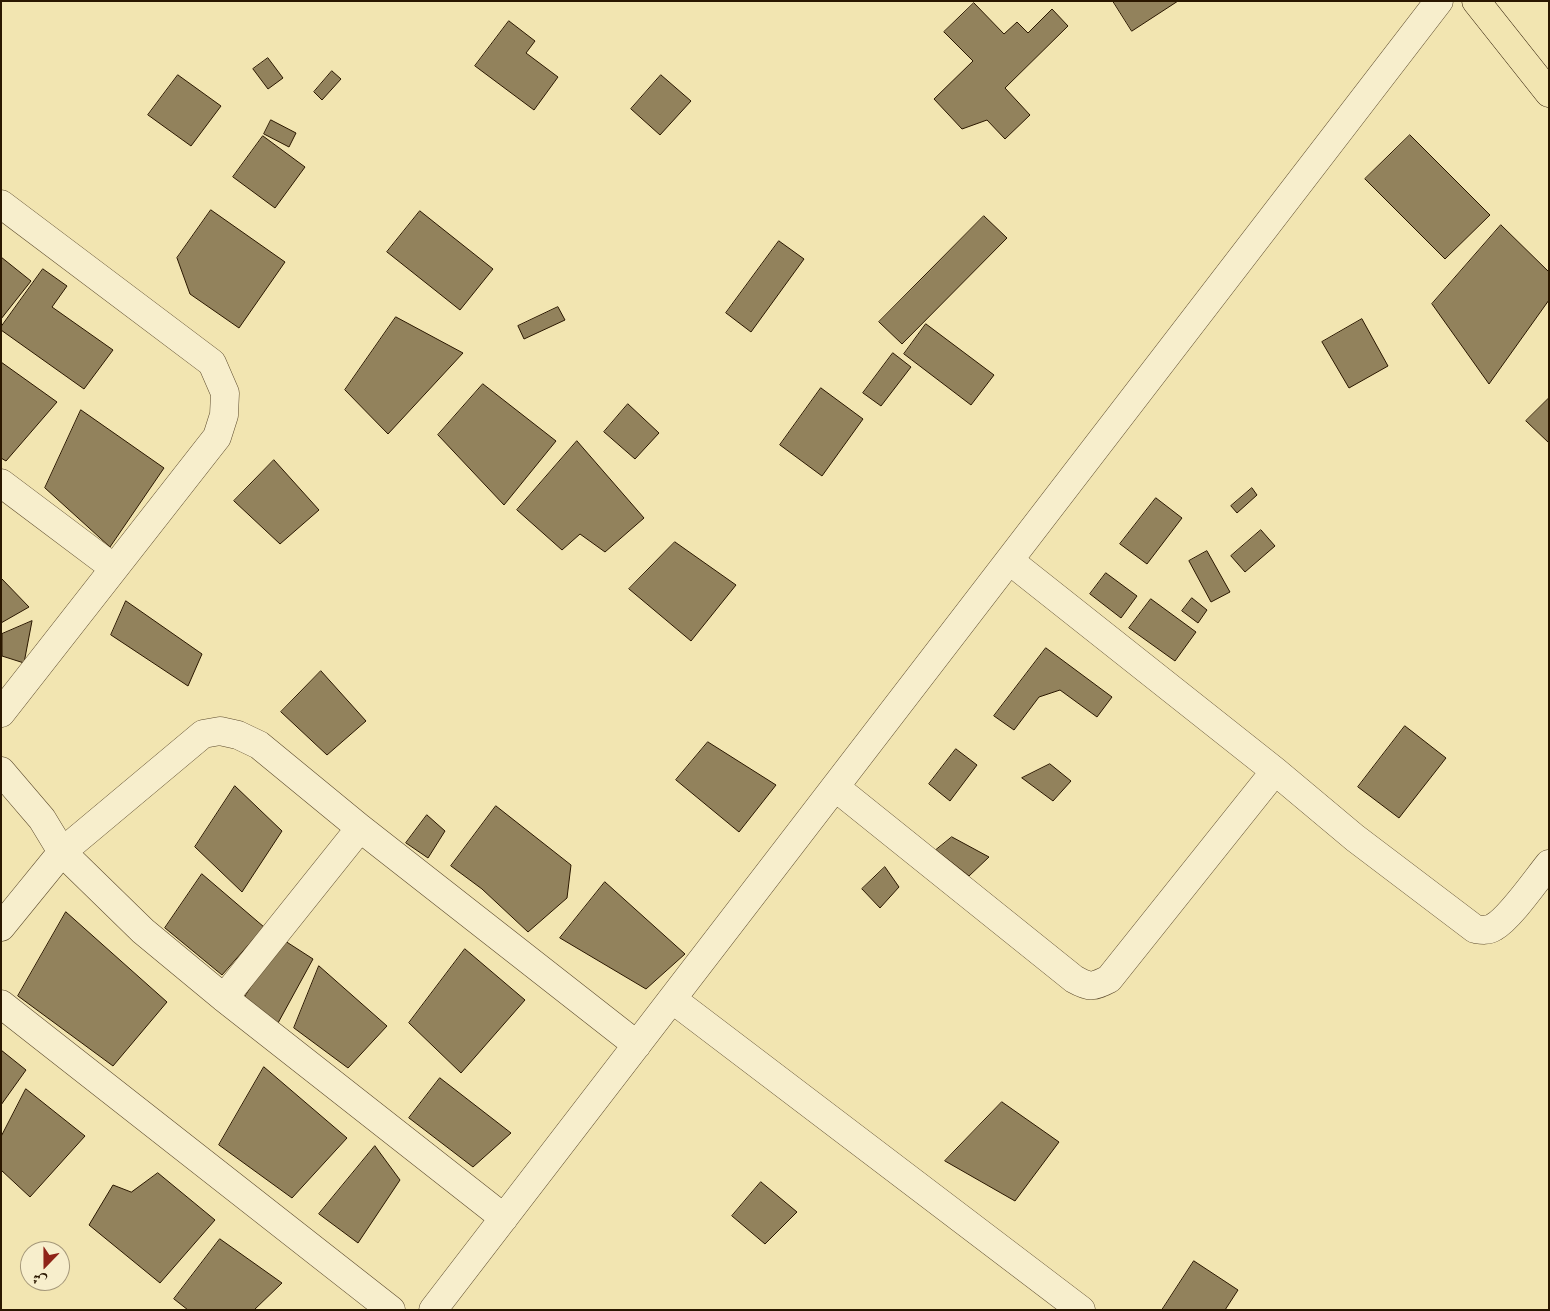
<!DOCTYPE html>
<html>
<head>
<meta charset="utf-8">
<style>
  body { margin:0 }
  #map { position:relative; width:1550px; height:1311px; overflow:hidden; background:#f2e5b1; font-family:"IM FELL DW Pica",Amiri,serif }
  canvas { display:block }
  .frame { position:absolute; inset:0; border:2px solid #2a1700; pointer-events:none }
  .north { position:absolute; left:20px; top:1241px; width:50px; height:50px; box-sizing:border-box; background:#f7eecc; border:1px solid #a5987a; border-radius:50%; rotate:202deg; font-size:14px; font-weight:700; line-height:20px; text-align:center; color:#2a1700 }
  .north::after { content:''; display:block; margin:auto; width:18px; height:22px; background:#8f2418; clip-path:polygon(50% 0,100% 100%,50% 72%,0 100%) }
</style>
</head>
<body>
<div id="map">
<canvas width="1550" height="1311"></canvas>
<div class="frame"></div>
<div class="north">ش</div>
</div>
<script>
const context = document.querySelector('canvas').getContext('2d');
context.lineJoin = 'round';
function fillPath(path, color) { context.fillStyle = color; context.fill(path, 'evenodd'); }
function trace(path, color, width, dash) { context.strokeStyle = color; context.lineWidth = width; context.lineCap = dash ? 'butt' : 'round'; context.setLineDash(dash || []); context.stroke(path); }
const building = new Path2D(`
  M1113,1H1178L1132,31Z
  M974,3L1004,34L1017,22L1028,33L1052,9L1068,26L1005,88L1030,115L1005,139L987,120L962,129L934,99L973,61L944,32Z
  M509,21L535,41L526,53L558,77L534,110L475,66Z
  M268,58L283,78L268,89L253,69Z
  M332,71L341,79L322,100L314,92Z
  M178,75L221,106L191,146L148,115Z
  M661,75L691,101L660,135L631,109Z
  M271,120L296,133L289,147L264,134Z
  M1410,135L1490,215L1445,259L1365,179Z
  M263,136L305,167L275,208L233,177Z
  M211,210L285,262L239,328L190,294L177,258Z
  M420,211L493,269L460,310L387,252Z
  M984,216L1007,238L902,344L879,322Z
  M1501,225L1549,272V300L1489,384L1432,304Z
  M779,241L804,259L751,332L726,313Z
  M1,257L31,281L1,319Z
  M43,269L67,286L52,307L113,350L84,389L1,330V327Z
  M558,307L565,320L524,339L518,326Z
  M396,317L463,353L388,434L345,390Z
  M1362,319L1388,366L1349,388L1322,342Z
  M926,324L994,375L971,405L904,354Z
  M893,353L911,367L881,406L863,393Z
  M1,362L57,402L6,461L1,458Z
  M483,384L556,441L504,505L438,435Z
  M821,388L863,419L822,476L780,445Z
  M1549,398V443L1526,421Z
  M628,404L659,433L635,459L604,432Z
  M81,410L164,468L110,547L45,488Z
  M577,441L644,518L605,552L580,534L562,550L517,510Z
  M274,460L319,510L280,544L234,501Z
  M1252,488L1257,495L1237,513L1231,506Z
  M1156,498L1182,518L1147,564L1120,544Z
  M1261,530L1275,546L1245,572L1231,556Z
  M675,542L736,585L691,641L629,589Z
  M1207,551L1230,592L1211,602L1189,561Z
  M1106,573L1137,596L1121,618L1090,594Z
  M1,578L29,607L1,623Z
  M1192,598L1207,610L1198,623L1182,611Z
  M1151,599L1196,632L1175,661L1129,628Z
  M126,601L202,654L188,686L111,635Z
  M32,621L24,663L2,656V634Z
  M1046,648L1112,697L1097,717L1060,690L1039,697L1014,730L994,716Z
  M321,671L366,721L327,755L281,712Z
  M1405,726L1446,758L1399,818L1358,787Z
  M708,742L776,785L739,832L676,780Z
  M956,749L977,765L950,801L929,784Z
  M1050,764L1071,781L1053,801L1022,778Z
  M235,786L282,831L242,892L195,847Z
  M496,806L571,865L567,898L528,932L482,889L451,866Z
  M427,815L445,831L428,858L406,843Z
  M952,837L989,857L969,876L936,850Z
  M885,867L899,887L880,908L862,889Z
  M202,874L264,927L222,975L165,928Z
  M605,882L685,954L646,989L560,938Z
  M66,912L167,1002L113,1066L18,996Z
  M282,939L313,959L278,1023L243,1000Z
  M465,949L525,1000L461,1073L409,1023Z
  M319,966L387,1026L348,1068L294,1028Z
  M1,1050L26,1070L1,1105Z
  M264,1067L347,1138L292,1198L219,1145Z
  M440,1078L511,1133L473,1167L409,1118Z
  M26,1089L85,1136L30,1197L1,1170V1137Z
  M1002,1102L1059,1142L1015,1201L945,1161Z
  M375,1146L400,1180L358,1243L319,1214Z
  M158,1173L215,1220L160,1283L89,1225L113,1185L131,1192Z
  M761,1182L797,1212L765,1244L732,1216Z
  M220,1239L282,1283L254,1310H188L174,1299Z
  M1194,1261L1238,1290L1225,1310H1162Z`);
fillPath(building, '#92825c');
trace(building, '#2a1700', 1);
const minor = new Path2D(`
  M1,204L212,363L225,393L224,415L217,437L1,713
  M1,483L114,568
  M1010,561L1275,771L1355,838L1475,929C1482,930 1488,931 1494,927C1510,918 1536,880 1549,864
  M1,771L42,819L62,852L143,931L224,998L504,1218
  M835,787L1074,979C1090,988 1093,987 1109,979L1275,771
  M1,927L62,852L203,734L220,731L238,735L259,745L360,828L637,1045
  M224,998L360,828
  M672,999L1081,1310
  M1,1004L391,1310
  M433,1310L1439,1`);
const major = new Path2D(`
  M1476,1L1549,93`);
trace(minor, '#5c4a2c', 29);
trace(major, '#2a1700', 29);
trace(minor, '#f7eecc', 28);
trace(major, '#f2e5b1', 28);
</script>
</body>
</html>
